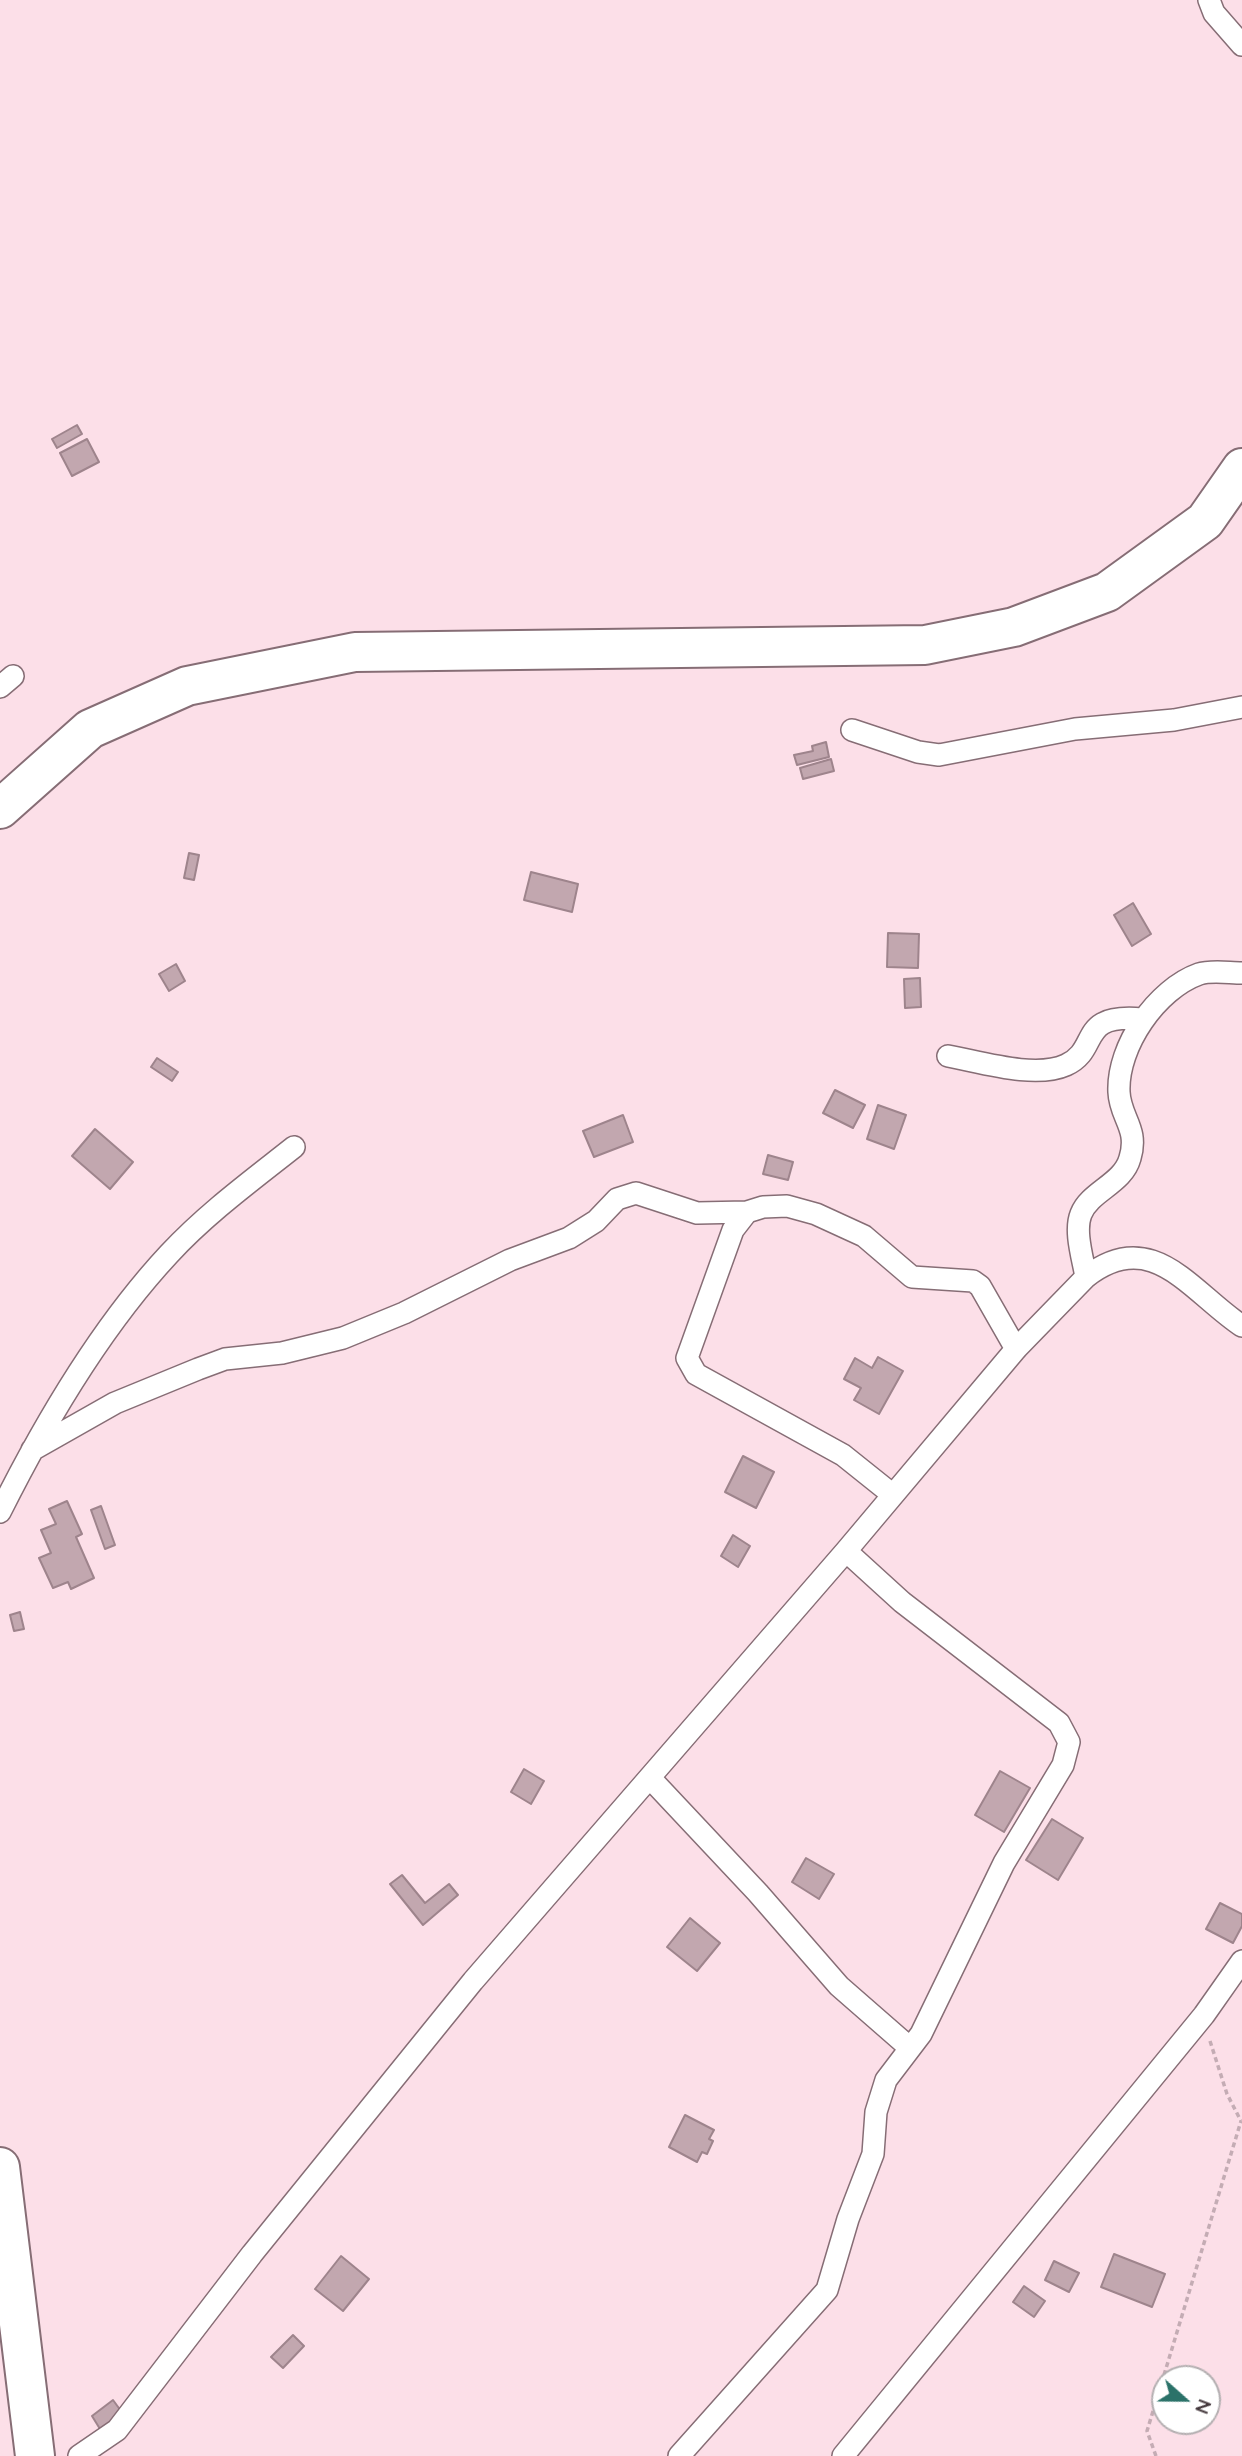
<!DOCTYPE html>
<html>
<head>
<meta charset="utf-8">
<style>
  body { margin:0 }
  #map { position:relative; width:1242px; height:2456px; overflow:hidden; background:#fcdfe8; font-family:Quicksand,sans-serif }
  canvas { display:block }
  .north { position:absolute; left:1151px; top:2365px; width:70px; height:70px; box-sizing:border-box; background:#fff; border:2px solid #b4afb1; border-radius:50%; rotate:111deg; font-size:19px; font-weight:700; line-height:28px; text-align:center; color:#44383c }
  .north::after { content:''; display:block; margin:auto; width:24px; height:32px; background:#2b7269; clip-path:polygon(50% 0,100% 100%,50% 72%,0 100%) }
</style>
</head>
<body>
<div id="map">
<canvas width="1242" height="2456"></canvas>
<div class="north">N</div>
</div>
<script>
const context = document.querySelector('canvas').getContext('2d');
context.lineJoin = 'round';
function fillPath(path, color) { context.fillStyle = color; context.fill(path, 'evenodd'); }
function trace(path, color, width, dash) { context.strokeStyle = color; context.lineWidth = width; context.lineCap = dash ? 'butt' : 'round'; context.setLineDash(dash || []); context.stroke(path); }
const building = new Path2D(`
  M77,425L82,434L57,448L52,439Z
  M87,439L99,462L72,476L60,453Z
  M826,742L829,757L797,765L794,755L813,751L812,746Z
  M831,759L834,771L803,779L800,768Z
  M189,853L199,855L194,880L184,878Z
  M531,872L578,884L572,912L524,900Z
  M1133,903L1151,934L1132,946L1114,915Z
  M888,933L919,934L918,968L887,967Z
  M176,964L185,981L169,991L159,974Z
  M920,978L921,1007L905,1008L904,979Z
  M157,1058L178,1072L172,1081L151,1067Z
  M835,1090L865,1105L853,1128L823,1113Z
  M878,1105L906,1115L894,1149L867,1139Z
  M623,1115L633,1142L594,1157L583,1131Z
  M95,1129L133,1162L110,1189L72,1156Z
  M768,1155L793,1162L788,1180L763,1174Z
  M878,1357L903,1371L879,1414L854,1400L861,1388L844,1379L855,1358L872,1368Z
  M743,1456L774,1472L756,1508L725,1492Z
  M67,1501L82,1534L76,1537L94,1578L71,1589L68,1582L53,1588L39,1558L51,1553L41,1530L56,1524L49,1509Z
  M101,1506L115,1545L105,1549L91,1510Z
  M733,1535L750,1546L738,1567L721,1556Z
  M20,1612L24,1629L14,1631L10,1615Z
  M524,1769L544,1781L531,1804L511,1792Z
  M1000,1771L1030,1788L1004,1832L975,1815Z
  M1052,1819L1083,1838L1058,1880L1026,1860Z
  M806,1858L834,1874L819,1899L792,1882Z
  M402,1875L425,1903L449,1884L458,1895L423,1925L390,1884Z
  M1220,1903L1242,1914V1926L1233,1943L1206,1929Z
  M690,1918L720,1943L697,1971L667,1947Z
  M685,2115L714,2130L709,2139L713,2141L707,2154L702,2152L697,2162L669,2147Z
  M1114,2254L1165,2274L1152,2307L1101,2287Z
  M341,2256L369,2279L343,2311L315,2289Z
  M1054,2261L1079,2273L1069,2292L1045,2280Z
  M1024,2286L1045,2301L1034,2317L1013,2302Z
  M293,2335L304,2346L283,2368L271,2357Z
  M113,2400L121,2411L108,2442L92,2416Z`);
fillPath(building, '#c2a7af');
trace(building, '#9e848c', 2);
const street = new Path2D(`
  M1209,0L1214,13L1242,45
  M0,687L13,676
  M852,730L918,752L939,755L1075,729L1174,720L1242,707
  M948,1056C981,1062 1035,1079 1066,1065C1101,1049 1076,1013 1142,1019
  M1086,1277C1152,1225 1191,1292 1242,1326
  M32,1450L115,1403L198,1369L225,1359L282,1353L343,1338L404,1313L510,1260L569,1238L596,1221L617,1199L636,1193L697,1213L747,1212
  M893,1495L843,1455L696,1374L687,1358L733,1230L747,1212L763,1207L787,1206L816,1214L864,1236L912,1277L973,1281L980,1286L1016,1349
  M0,1512C45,1422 100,1328 169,1254C206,1214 251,1181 294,1147
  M650,1778L758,1893L839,1986L910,2048
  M79,2456L117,2430L252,2254L473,1981L846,1551L1016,1349L1086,1277C1083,1259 1074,1231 1081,1214C1090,1191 1123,1184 1130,1158C1139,1128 1120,1118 1119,1092C1117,1046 1157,989 1199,974C1211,970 1229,973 1242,973
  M679,2456L827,2290L848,2219L873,2154L876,2112L886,2080L921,2034L1004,1863L1063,1765L1069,1742L1059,1723L902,1602L846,1551
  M843,2456L1204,2015L1242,1961`);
const highway = new Path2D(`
  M0,809L90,729L187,686L355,652L925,645L1014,627L1107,592L1205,521L1242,468
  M0,2167L35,2456`);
trace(street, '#866d75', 24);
trace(highway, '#866d75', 42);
trace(new Path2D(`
  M1210,2041L1227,2094L1241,2121
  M1156,2456L1147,2431L1241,2121`), '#c4acb4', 3.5, [5, 3.5]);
trace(street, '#fff', 21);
trace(highway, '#fff', 38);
</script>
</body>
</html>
